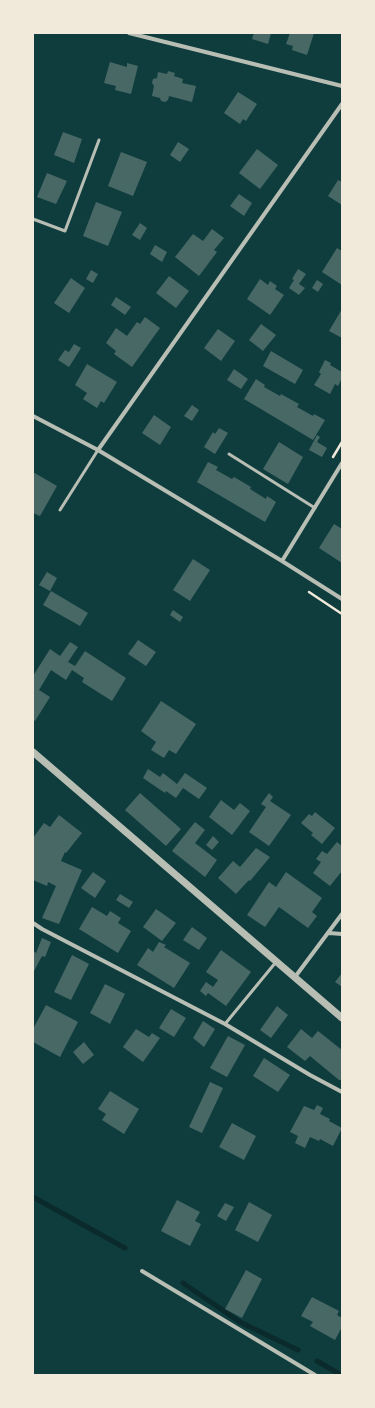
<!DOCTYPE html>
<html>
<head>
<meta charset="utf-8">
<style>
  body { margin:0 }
  #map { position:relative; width:375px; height:1408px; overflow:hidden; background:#0f3d3e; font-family:Arial,sans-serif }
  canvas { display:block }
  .frame { position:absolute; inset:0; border:34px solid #f1e9da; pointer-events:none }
</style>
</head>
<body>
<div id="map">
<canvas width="375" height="1408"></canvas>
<div class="frame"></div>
</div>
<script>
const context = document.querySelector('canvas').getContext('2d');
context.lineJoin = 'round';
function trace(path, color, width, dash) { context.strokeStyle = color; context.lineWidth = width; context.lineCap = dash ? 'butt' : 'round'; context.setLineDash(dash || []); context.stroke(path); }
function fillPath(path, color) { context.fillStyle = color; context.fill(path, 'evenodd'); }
trace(new Path2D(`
  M33,1197L125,1248
  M183,1283L240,1322L298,1350
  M317,1361L341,1375`), '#0a2a2b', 5);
fillPath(new Path2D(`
  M254,33H271L268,44L252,39Z
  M290,33H314L307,55L292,50L293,46L286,44Z
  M110,62L127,67V63L138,66L131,94L115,90L116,86L104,83Z
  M168,71L175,73L174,76L183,79L182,83L196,86L192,102L169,96L168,100L165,102L161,101L160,98L152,96L154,86L152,83L153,79L157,78L158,72L167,74Z
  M238,92L257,104L246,121L243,119L240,124L224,113Z
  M63,132L82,139L74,163L54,155Z
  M178,142L189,149L180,162L170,155Z
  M257,149L278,165L260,189L239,173Z
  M121,152L147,162L133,196L108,186Z
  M47,173L67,181L56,204L37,197Z
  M338,180L342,182V205L328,196Z
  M239,194L252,203L244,216L230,206Z
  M96,202L122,212L108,246L83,236Z
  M140,223L147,228L140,240L132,235Z
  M212,229L224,238L214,250L217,252L199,276L175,257L193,234L203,241Z
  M155,245L167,252L162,262L150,254Z
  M337,248L342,251V285L322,272Z
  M298,269L306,274L299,284L305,288L299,295L289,288L294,280L292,279Z
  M91,270L98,274L93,283L86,279Z
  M169,276L189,291L176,308L156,293Z
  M71,278L85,288L69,313L54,303Z
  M260,279L268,285L270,281L277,286L275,289L284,295L270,315L247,299Z
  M317,280L323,284L318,292L312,288Z
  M116,297L131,307L125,315L111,305Z
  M342,309V338L329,331Z
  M145,317L160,328L132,367L114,354L116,351L106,343L116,328L127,336L137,322L140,324Z
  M261,324L276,335L263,351L249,340Z
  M218,329L235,341L221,361L204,348Z
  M74,344L81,348L69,367L58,360L65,350L69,352Z
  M271,351L303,370L295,384L263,366Z
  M325,360L331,363L330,365L342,372V378L338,386L335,384L330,394L314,385L321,374L319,372Z
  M87,364L117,382L104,403L101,401L97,408L83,399L87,393L75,385Z
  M234,369L248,379L241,389L227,380Z
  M256,379L265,385L264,387L280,396L281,394L299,404L297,407L313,416L314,414L325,420L313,440L244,399Z
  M192,405L199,410L192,421L184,416Z
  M154,415L171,427L160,445L142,433Z
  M219,428L228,433L215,454L204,447L213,432L215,434Z
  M317,435L320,437L317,442L327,448L322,457L309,450Z
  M279,442L303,457L288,484L263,469Z
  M208,462L218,467L216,470L232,479L234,477L251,487L250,489L266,499L267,496L276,502L265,522L197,482Z
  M33,472L57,486L40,516L33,513Z
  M334,524L342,529V563L319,548Z
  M193,559L210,570L190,601L173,590Z
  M47,572L57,578L50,591L39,585Z
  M51,591L88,613L80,626L43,605Z
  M173,610L183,617L180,622L170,615Z
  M138,640L156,652L146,666L128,654Z
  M70,642L78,647L68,662L75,666L85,651L126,678L112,701L82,682L84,678L72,670L66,680L51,670L39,690L50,697L35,721L33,719V676L50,649L60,656Z
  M161,701L196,724L176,754L169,750L164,758L151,750L156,742L141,731Z
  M148,769L160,777L163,773L177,784L185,773L207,788L199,799L183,788L176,798L166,791L165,793L143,778Z
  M140,793L181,829L166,846L125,810Z
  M269,793L273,797L270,801L291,815L269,846L249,832L266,807L261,804Z
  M221,800L234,810L240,803L250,811L232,835L209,817Z
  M315,812L335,828L322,844L311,835L313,833L301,823L309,814L312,816Z
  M59,815L82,833L66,853L65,852L61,861L82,870L59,924L42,918L56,886L48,882L47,886L33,880V838L44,823L50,827Z
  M195,822L205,830L195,843L217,860L205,877L172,851Z
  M213,836L219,842L212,850L206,845Z
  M337,842L342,846V871L330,886L313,873L321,862L316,859L322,851L327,854Z
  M256,848L270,857L250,881L249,880L236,894L218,878L233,861L240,867Z
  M93,872L106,881L95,898L81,888Z
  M286,872L322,898L312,912L317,916L308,928L279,907L265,927L247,915L269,882L276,887Z
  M120,894L133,902L129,908L116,900Z
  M92,907L107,916L110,911L121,918L118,923L131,931L118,953L79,929Z
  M156,909L176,923L162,941L143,927Z
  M192,927L207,938L199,950L183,940Z
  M42,938L51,942L45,957L42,956L33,973V951L36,953Z
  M159,942L166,945L164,947L190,963L174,988L137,965L148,948L153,952Z
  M221,950L251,972L226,1006L208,993L206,996L200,991L206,982L213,987L218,980L206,972Z
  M72,955L89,964L71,1000L54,992Z
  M342,973V987L335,982Z
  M105,984L125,994L110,1024L90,1013Z
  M46,1005L78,1022L60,1057L33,1042V1029Z
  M277,1006L288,1015L271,1038L260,1030Z
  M171,1009L186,1018L174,1037L159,1028Z
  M203,1021L215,1029L204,1047L193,1038Z
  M136,1029L149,1037L152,1033L160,1038L143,1062L123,1047Z
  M301,1029L312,1038L318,1031L342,1050V1080H339L310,1056L305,1061L287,1047Z
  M228,1036L245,1045L227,1077L210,1068Z
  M84,1042L94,1055L83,1064L73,1052Z
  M264,1058L290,1075L278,1092L253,1076Z
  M210,1082L223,1088L202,1133L189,1127Z
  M110,1091L139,1109L124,1134L102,1120L106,1114L98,1109Z
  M317,1105L323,1108L320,1114L330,1119L329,1121L342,1128L333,1146L320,1139L319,1141L310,1137L305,1148L295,1143L298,1136L290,1132L304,1106L314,1110Z
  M232,1123L256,1136L244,1160L219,1147Z
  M177,1200L200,1212L195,1221L201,1224L190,1246L161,1231Z
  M249,1202L272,1215L258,1242L235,1230Z
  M225,1203L234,1207L226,1221L217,1216Z
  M246,1270L262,1279L242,1318L225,1309Z
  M312,1297L339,1311L337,1315L342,1318V1327L335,1340L310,1326L313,1322L301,1316Z`), '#486865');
trace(new Path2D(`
  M333,457L342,442
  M309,592L342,614`), '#f1e9da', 2.5);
trace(new Path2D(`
  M33,219L65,231L99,140
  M229,454L315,508
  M60,510L98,450
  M225,1024L276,962`), '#b8beb3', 3);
trace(new Path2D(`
  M129,33L342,86
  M33,416L98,450L282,561L342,599
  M98,450L342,104
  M282,561L342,463
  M33,923L42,929L225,1024L310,1075L342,1092
  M329,933L342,934
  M295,977L342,914
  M142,1271L315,1375`), '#b8beb3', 4);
trace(new Path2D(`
  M33,752L342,1018`), '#b8beb3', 7);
</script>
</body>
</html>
